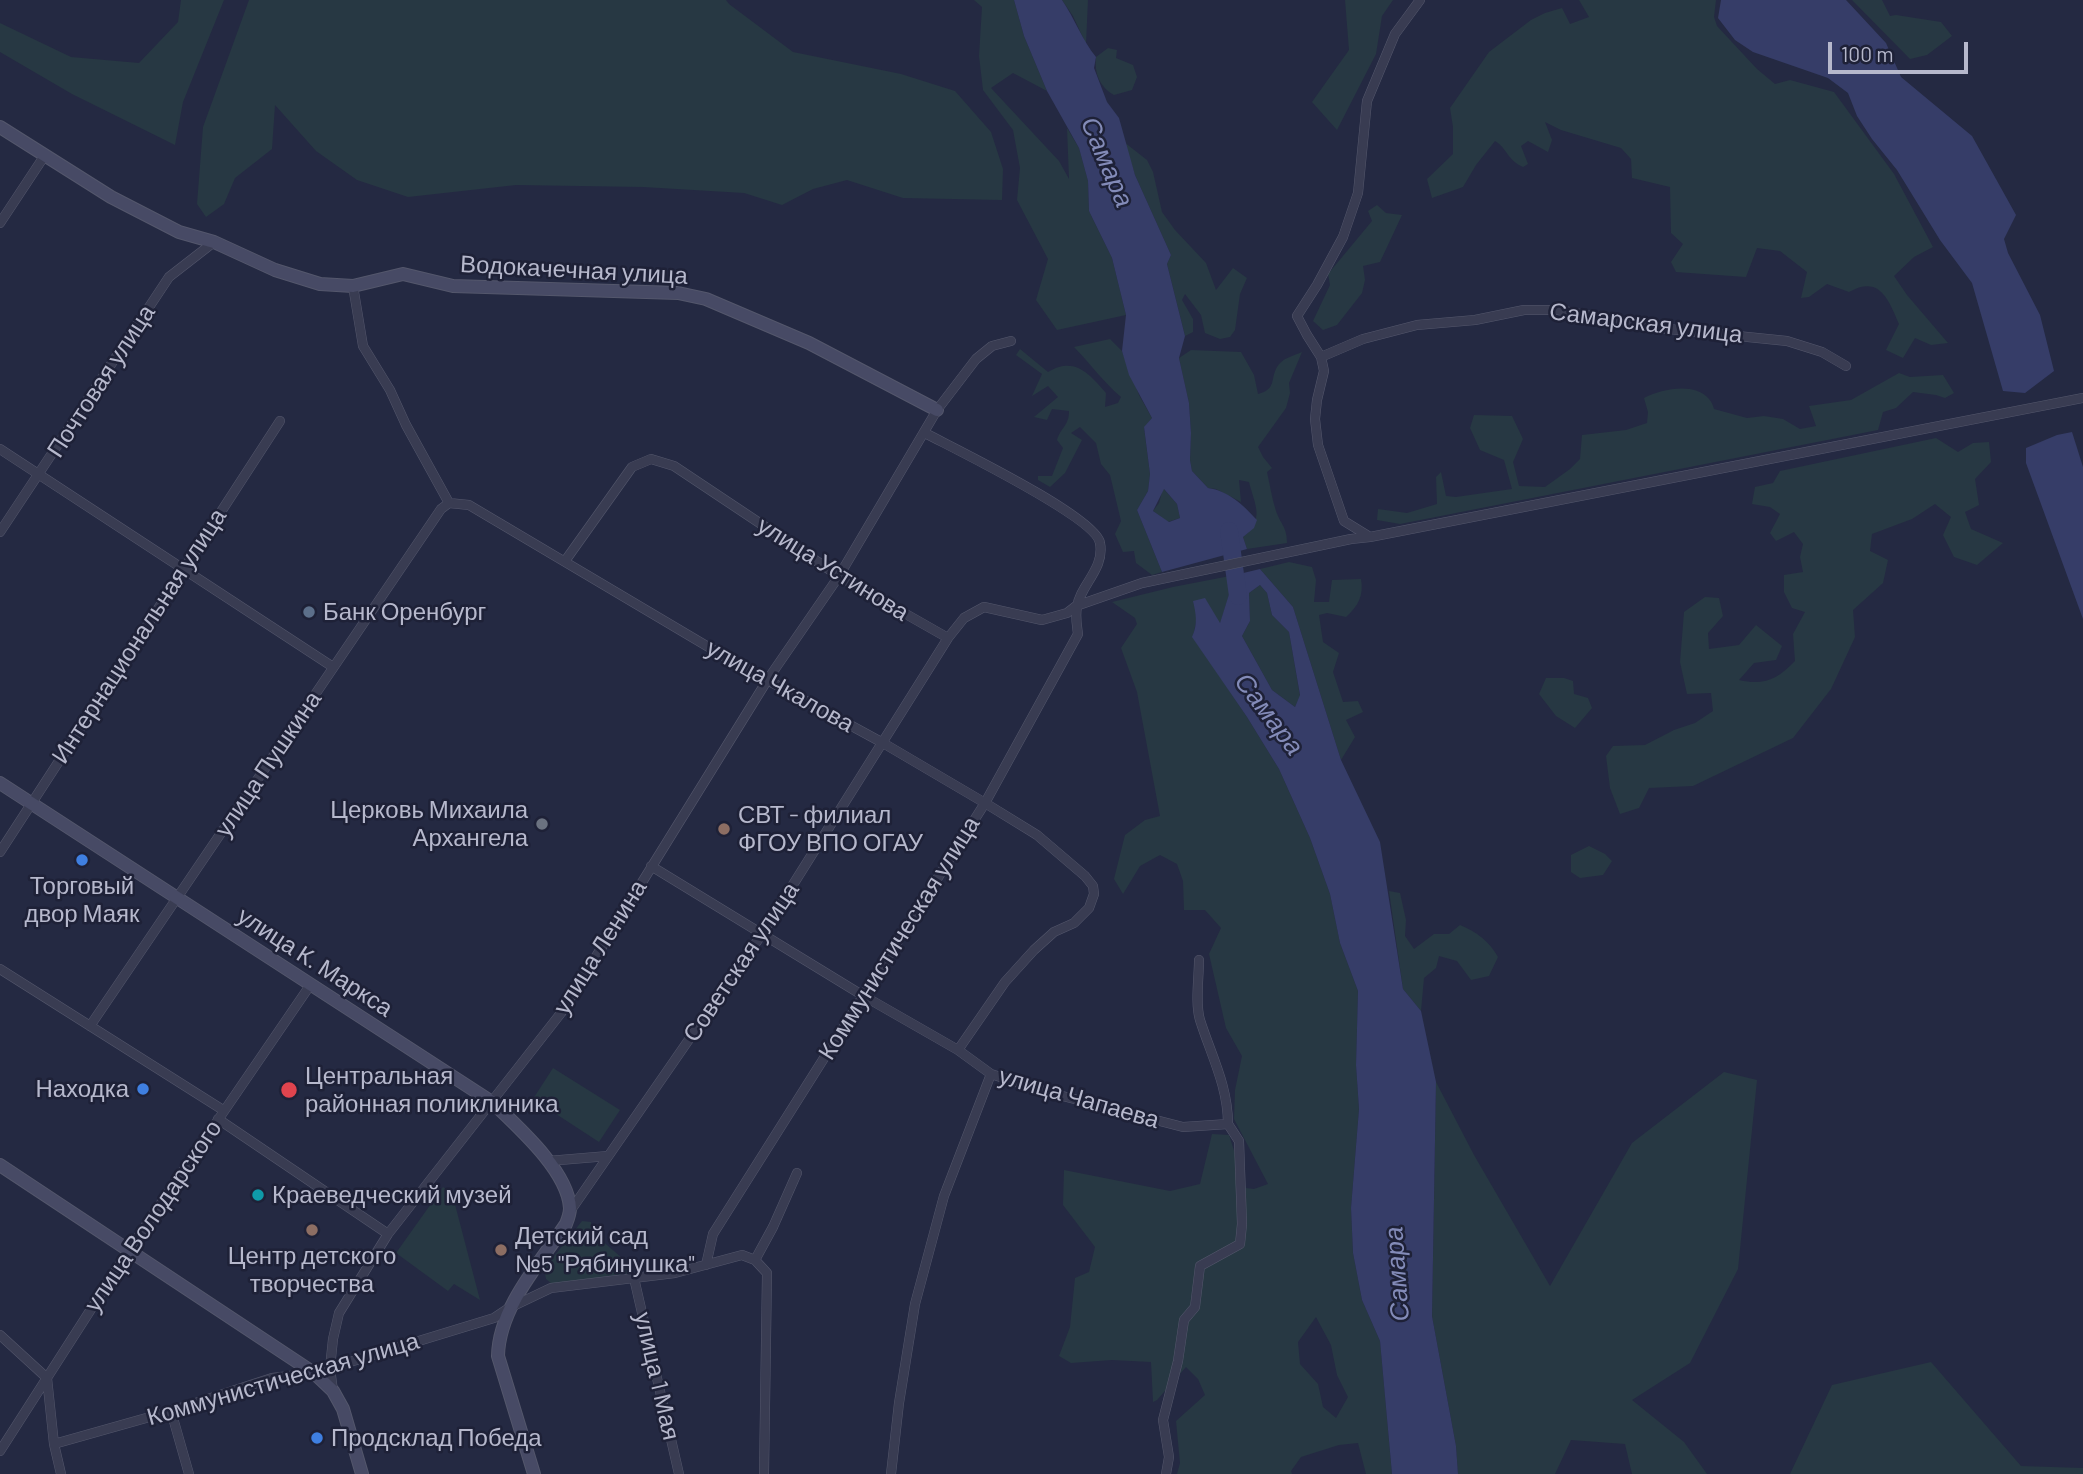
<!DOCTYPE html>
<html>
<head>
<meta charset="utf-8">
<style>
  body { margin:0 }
  #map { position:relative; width:2083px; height:1474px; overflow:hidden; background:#242942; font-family:Barlow,sans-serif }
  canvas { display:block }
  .scale { position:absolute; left:1828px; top:42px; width:140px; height:32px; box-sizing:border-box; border:4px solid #b6b8cc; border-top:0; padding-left:9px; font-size:21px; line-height:24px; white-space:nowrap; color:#b6b8cc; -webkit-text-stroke:5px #1e2137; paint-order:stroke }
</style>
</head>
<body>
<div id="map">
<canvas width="2083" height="1474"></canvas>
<div class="scale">100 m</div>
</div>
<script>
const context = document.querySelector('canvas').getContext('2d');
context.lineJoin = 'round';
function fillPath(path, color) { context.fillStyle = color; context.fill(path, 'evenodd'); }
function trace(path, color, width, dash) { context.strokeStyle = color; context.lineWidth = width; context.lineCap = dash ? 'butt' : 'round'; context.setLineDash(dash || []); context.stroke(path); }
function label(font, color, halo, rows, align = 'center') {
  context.font = font + ' Barlow,sans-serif'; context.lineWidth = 5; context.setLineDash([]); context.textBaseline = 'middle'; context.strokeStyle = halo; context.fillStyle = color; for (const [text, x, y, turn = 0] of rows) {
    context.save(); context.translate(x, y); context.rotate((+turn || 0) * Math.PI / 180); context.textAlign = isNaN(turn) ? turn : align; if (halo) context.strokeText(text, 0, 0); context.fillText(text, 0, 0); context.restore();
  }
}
fillPath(new Path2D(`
  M181,0H224L183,102L175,145L72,94L0,52V23L71,57L139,63L178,22Z
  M249,0H726L729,4L793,52L901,74L955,91L991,132L1003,169L1002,200L903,198L847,180L813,189L782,205L744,193L643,187L516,185L408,197L357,180L316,151L275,105L272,149L235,178L224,204L206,217L197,204L203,127Z
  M974,0H1014L1024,36L1047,91L1013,73L991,88L1059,161L1069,179L1067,128L1079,148L1088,181L1089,211L1112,258L1126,315L1057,330L1036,300L1048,259L1017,200L1020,168L1013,130L983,90L979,56L982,7Z
  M1062,0H1088L1086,44L1073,16Z
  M1345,0H1393L1382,16L1376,54L1337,130L1312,102L1349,50Z
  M1579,0H1716L1714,17L1717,26L1757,69L1775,84L1790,80L1834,92L1894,174L1933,247L1914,257L1894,276L1907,295L1948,343L1931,345L1915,338L1903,358L1886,350L1899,324C1888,299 1880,275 1849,292L1827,284L1809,297L1801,298L1807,272L1780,251L1757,248L1746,277L1676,272L1671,262L1683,244L1671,233L1670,187L1632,178L1631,159L1621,148L1561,130L1545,122L1552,140L1548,152L1528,141L1521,146L1528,164L1523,167C1506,159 1508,149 1495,141L1476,165L1463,187L1432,198L1427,179L1453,154V127L1450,108L1489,52L1531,20L1545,13L1562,8L1570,24L1589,17Z
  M1852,0H1882L1890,16L1896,15L1941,22L1952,36L1927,55L1910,59Z
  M1108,48L1117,50L1116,58L1133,65L1137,77L1132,90L1114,95C1100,88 1094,73 1096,57Z
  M1124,142L1147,160L1153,172L1162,212L1175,230L1206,263L1216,290L1233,268L1247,278L1240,294L1235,330L1230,337L1220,339L1205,333L1201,315L1185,294L1182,300L1193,319V332L1185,336L1167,264L1171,255L1135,175Z
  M1377,205L1386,213L1402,215L1380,262L1363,266L1365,280L1362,293L1337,325L1323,330L1313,321L1330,285L1328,274L1372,221L1368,211Z
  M1110,339L1122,351L1139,395L1152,418L1144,428L1150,474L1148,491L1137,510L1162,572L1152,575L1136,563L1134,551L1123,552L1115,534L1121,521L1110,475L1101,464L1096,443L1080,427L1071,433L1082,440L1065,473L1050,487L1038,480V476H1052L1063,448L1057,440C1061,427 1069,426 1069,411L1052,409L1047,420L1034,417L1058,397L1048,386L1032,396L1042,374L1016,355L1020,349L1048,372C1075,356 1089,374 1106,393L1105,407L1118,403L1121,397C1103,382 1090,363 1074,347Z
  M1191,350L1241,352L1254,375L1258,394C1277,389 1270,379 1277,367C1282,358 1293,356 1302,352L1289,383L1290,393L1286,408L1258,447L1263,457L1272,468L1267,472C1270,485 1272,499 1276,511C1281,525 1287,527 1287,543L1247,549L1243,537C1265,519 1255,506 1249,482L1239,480L1241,502L1216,489L1208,488L1192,471L1190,460L1191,433L1189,403L1179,358Z
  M1899,373L1910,377L1943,375L1954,393L1945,398L1936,395L1913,392L1896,408L1883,412L1878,430L1400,524L1377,520L1378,509L1407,513L1437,504L1436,477L1441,472L1446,496L1456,497L1512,489L1504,460L1480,450L1470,428L1474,415L1512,416L1523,439L1513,462L1519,486L1545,487L1570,469L1580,459L1582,435L1626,430L1647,423L1648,412L1644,398C1662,389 1694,382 1709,399C1712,402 1713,406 1714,409L1747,418L1764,416L1783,419L1800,429L1816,426L1809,406L1851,400Z
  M1936,438L1958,452L1973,443L1989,442L1991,462L1975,479L1979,505L1965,512L1971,529L2003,543L1977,565L1954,557L1943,535L1951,517L1935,504L1912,519L1872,534L1870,551L1888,560L1883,583L1853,610L1855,637L1831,689L1793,738L1693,786L1649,788L1639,808L1620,814L1610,788L1606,756L1613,746L1645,745L1674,730L1695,723L1713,711L1711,693L1687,694L1680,662L1684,612L1705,597L1719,598L1723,616L1708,633L1709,649L1739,645L1756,625L1782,646L1776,660L1754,663L1739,680C1764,686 1778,679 1795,661L1793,634L1805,612L1792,608L1784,592V575L1803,572L1800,557L1803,544L1794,532L1776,541L1770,533L1780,514L1770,507L1752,504L1755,487L1773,483L1780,471Z
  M1163,488L1177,504L1180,518L1168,522L1153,511L1159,503Z
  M1289,562L1312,567L1316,580L1314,602H1329L1332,580L1361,579C1364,596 1358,606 1346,617L1327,613L1319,615L1323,642L1339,653L1333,672L1343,702L1358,701L1363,712L1346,720L1355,737L1341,760L1293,607L1260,569Z
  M1235,575L1220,624L1197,617L1193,637L1247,717L1279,769L1310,838L1330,894L1340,943L1358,991L1356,1065L1359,1109L1351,1208L1353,1253L1362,1300L1380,1341L1392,1474H1366L1358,1443L1339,1445L1301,1457L1291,1471L1292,1474H1177L1180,1463L1176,1421L1205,1395L1198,1379L1186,1367L1157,1400L1153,1402L1151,1362L1112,1360L1071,1363L1059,1356L1070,1327L1075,1278L1089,1272L1095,1247L1063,1205L1064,1170L1170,1191L1200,1184L1212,1134L1229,1135L1246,1188L1254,1189L1268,1184L1234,1119L1235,1090L1242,1056L1226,1028L1209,954L1221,928L1205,910H1184L1183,881L1177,864L1160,855L1140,866L1123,894L1114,879L1125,835L1145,820L1160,816L1137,692L1121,648L1137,624L1135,618L1112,602L1173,587ZM1316,1317L1331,1345L1337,1375L1348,1397L1336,1418L1323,1407L1318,1384L1300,1364L1298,1342Z
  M1260,585L1267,593L1272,615L1289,632L1300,696L1295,707L1272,690L1242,636L1250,621L1249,593Z
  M1546,678H1564L1573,681L1574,694L1588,698L1592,708L1575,728L1556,716L1539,694Z
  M1589,846L1605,854L1612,861L1603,875L1580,878L1571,872V855Z
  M1389,891L1400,893L1406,920L1405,936L1414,949L1434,934H1449L1460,925C1477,932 1489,941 1498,957L1489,976L1471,980L1457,961L1439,956L1436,968L1424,978L1421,1011L1403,989Z
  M553,1068L620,1110L599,1142L533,1099Z
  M1724,1072L1757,1080L1738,1269L1690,1363L1632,1400L1684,1442L1707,1474H1632L1625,1444L1571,1440L1555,1474H1458L1456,1446L1432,1316L1436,1082L1474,1155L1550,1286L1632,1143Z
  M443,1187L452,1193L480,1300L454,1284L448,1291L396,1253Z
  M582,1221L591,1222L592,1232L622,1258L632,1273L552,1284L546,1279L544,1269Z
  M1931,1362L2021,1466L2083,1468V1474H1790L1832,1385Z`), '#273843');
fillPath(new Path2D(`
  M1014,0H1062C1075,19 1082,40 1096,57L1094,68L1107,102L1119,118L1135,175L1171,255L1167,264L1185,336L1179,358L1189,403L1191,433L1190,460L1192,471L1208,488C1229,491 1243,505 1257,520L1254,528L1243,537L1247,549L1162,572L1137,510L1148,491L1150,474L1144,427L1152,418L1129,375L1122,351L1126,315L1112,258L1089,211L1088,181L1079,148L1047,91L1024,36ZM1164,489L1177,504L1180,518L1169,522L1153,511Z
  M1721,0H1846L1886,43L1901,77L1972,136L2016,215L2004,239L2008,253L2040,315L2054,371L2025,393L2003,391L1972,283L1940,240L1897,170L1872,139L1857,116L1848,93L1828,78L1753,52L1735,40L1718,18Z
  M2072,432L2083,467V619L2026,463V448L2057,435Z
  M1260,569L1293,607L1341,760L1380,842L1403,989L1421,1011L1436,1082L1432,1316L1456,1446L1458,1474H1392L1380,1341L1362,1300L1353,1253L1351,1208L1359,1109L1356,1065L1358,991L1340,943L1330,894L1310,838L1279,769L1247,717L1192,637C1198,624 1196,614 1193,601L1205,598L1220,623L1235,575ZM1260,585L1267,593L1272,615L1289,632L1300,695L1295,707L1272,690L1242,636L1250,621L1249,593Z`), '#363d68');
trace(new Path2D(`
  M1229,531L1238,596`), '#363d68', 18);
const street = new Path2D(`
  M0,223L45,155
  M353,286L363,346L390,390L406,425L449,503
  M1321,357L1363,339L1417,325L1475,320L1524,310H1558L1659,328L1787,341L1822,352L1846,366
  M0,449L333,667
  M449,503L469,505L727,658L883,743L985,803L1037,835L1085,876L1093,886L1094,894L1089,908L1074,923L1054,932L1034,950L1005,982L958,1050
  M0,532L169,277L214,242
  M1370,537L1344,521L1318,445L1315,419L1317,400L1324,371L1321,357L1307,335L1297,316L1317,285L1343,237L1358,193L1367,101L1395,34L1420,0
  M565,561L632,467L651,459L674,466L839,576L948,638
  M0,852L280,421
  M651,866L862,995L958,1050L991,1074L1047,1092L1183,1127L1228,1124
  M1199,960C1199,977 1195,1004 1200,1020C1211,1055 1228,1086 1228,1124
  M0,969L223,1110
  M90,1026L441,509L449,503
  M218,1119L388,1234
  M548,1161L608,1156
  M571,1210L762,934L948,638L964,618L984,607L1042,620L1067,613L1076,606L1142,583L1351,539L1370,537L2083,398
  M755,1260L773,1227L797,1173
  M706,1265L713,1234L985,803L1078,634C1077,626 1075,616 1077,607C1080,585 1105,569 1100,543C1096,517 953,448 925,433
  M634,1278L679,1474
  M0,1335L47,1378L54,1444L61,1474
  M333,1391L330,1368L333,1339L339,1313L388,1234L561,1013L768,679L839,576L937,410L976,359L992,346L1011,341
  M171,1411L189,1474
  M54,1444L171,1411L272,1378L314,1373L494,1318L509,1308L551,1288L675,1273L742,1255L755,1260L767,1273L764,1474
  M0,1451L129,1250L311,984
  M891,1474L899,1403L915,1304L944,1196L991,1074
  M1166,1474L1169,1457L1163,1420L1178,1361L1184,1320L1195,1307L1200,1266L1240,1244L1242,1224L1239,1141L1228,1124`);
const secondary = new Path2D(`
  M0,127L111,197L179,232L214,242L275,270L320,284L353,286L403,274L453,286L678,293L706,299L809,343L937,410
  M0,783L492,1102C518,1127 568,1171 570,1208C570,1213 568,1219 566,1224C540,1263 499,1307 498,1356L534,1474
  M0,1165L314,1373L333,1391L343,1409L362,1474`);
trace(street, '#54576c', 10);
trace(secondary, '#54576c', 14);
trace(street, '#393c52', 9);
trace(secondary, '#474a65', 12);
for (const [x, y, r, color] of [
  [309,612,7,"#5c6f8a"],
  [542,824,7,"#6b7280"],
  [724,829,7,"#8d6e63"],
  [82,860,7,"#3f7fe0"],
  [143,1089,7,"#3f7fe0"],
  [289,1090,9,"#e0444e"],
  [258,1195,7,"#0f9aa8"],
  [312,1230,7,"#8d6e63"],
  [501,1250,7,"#8d6e63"],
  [317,1438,7,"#3f7fe0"]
]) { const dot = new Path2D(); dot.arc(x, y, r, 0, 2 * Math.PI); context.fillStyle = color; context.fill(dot); trace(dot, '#1e2137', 2.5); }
label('24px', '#b6b8cc', '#1e2137', [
  ["Водокачечная улица",574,270,3],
  ["Самарская улица",1646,323,7],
  ["Почтовая улица",101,381,-57],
  ["улица Устинова",833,569,32],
  ["Интернациональная улица",139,636,-57],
  ["улица Чкалова",780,686,29],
  ["улица Пушкина",268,764,-56],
  ["Коммунистическая улица",899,938,-58],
  ["улица Ленина",600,947,-58],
  ["улица К. Маркса",315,962,33],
  ["Советская улица",741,962,-56],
  ["улица Чапаева",1079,1098,16],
  ["улица Володарского",153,1216,-56],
  ["улица 1 Мая",657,1376,77],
  ["Коммунистическая улица",283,1379,-16]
]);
label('24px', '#b6b8cc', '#1e2137', [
  ["Банк Оренбург",323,612],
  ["Церковь Михаила",528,810,"right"],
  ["Архангела",528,838,"right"],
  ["СВТ - филиал",738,815],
  ["ФГОУ ВПО ОГАУ",738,843],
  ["Торговый",82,886,"center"],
  ["двор Маяк",82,914,"center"],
  ["Центральная",305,1076],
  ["районная поликлиника",305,1104],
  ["Находка",129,1089,"right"],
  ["Краеведческий музей",272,1195],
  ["Детский сад",515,1236],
  ["№5 \"Рябинушка\"",515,1264],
  ["Центр детского",312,1256,"center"],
  ["творчества",312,1284,"center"],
  ["Продсклад Победа",331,1438]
], 'left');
label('italic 26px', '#838bb8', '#1e2137', [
  ["Самара",1107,162,67],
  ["Самара",1269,714,53],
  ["Самара",1397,1274,-94]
]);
</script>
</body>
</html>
